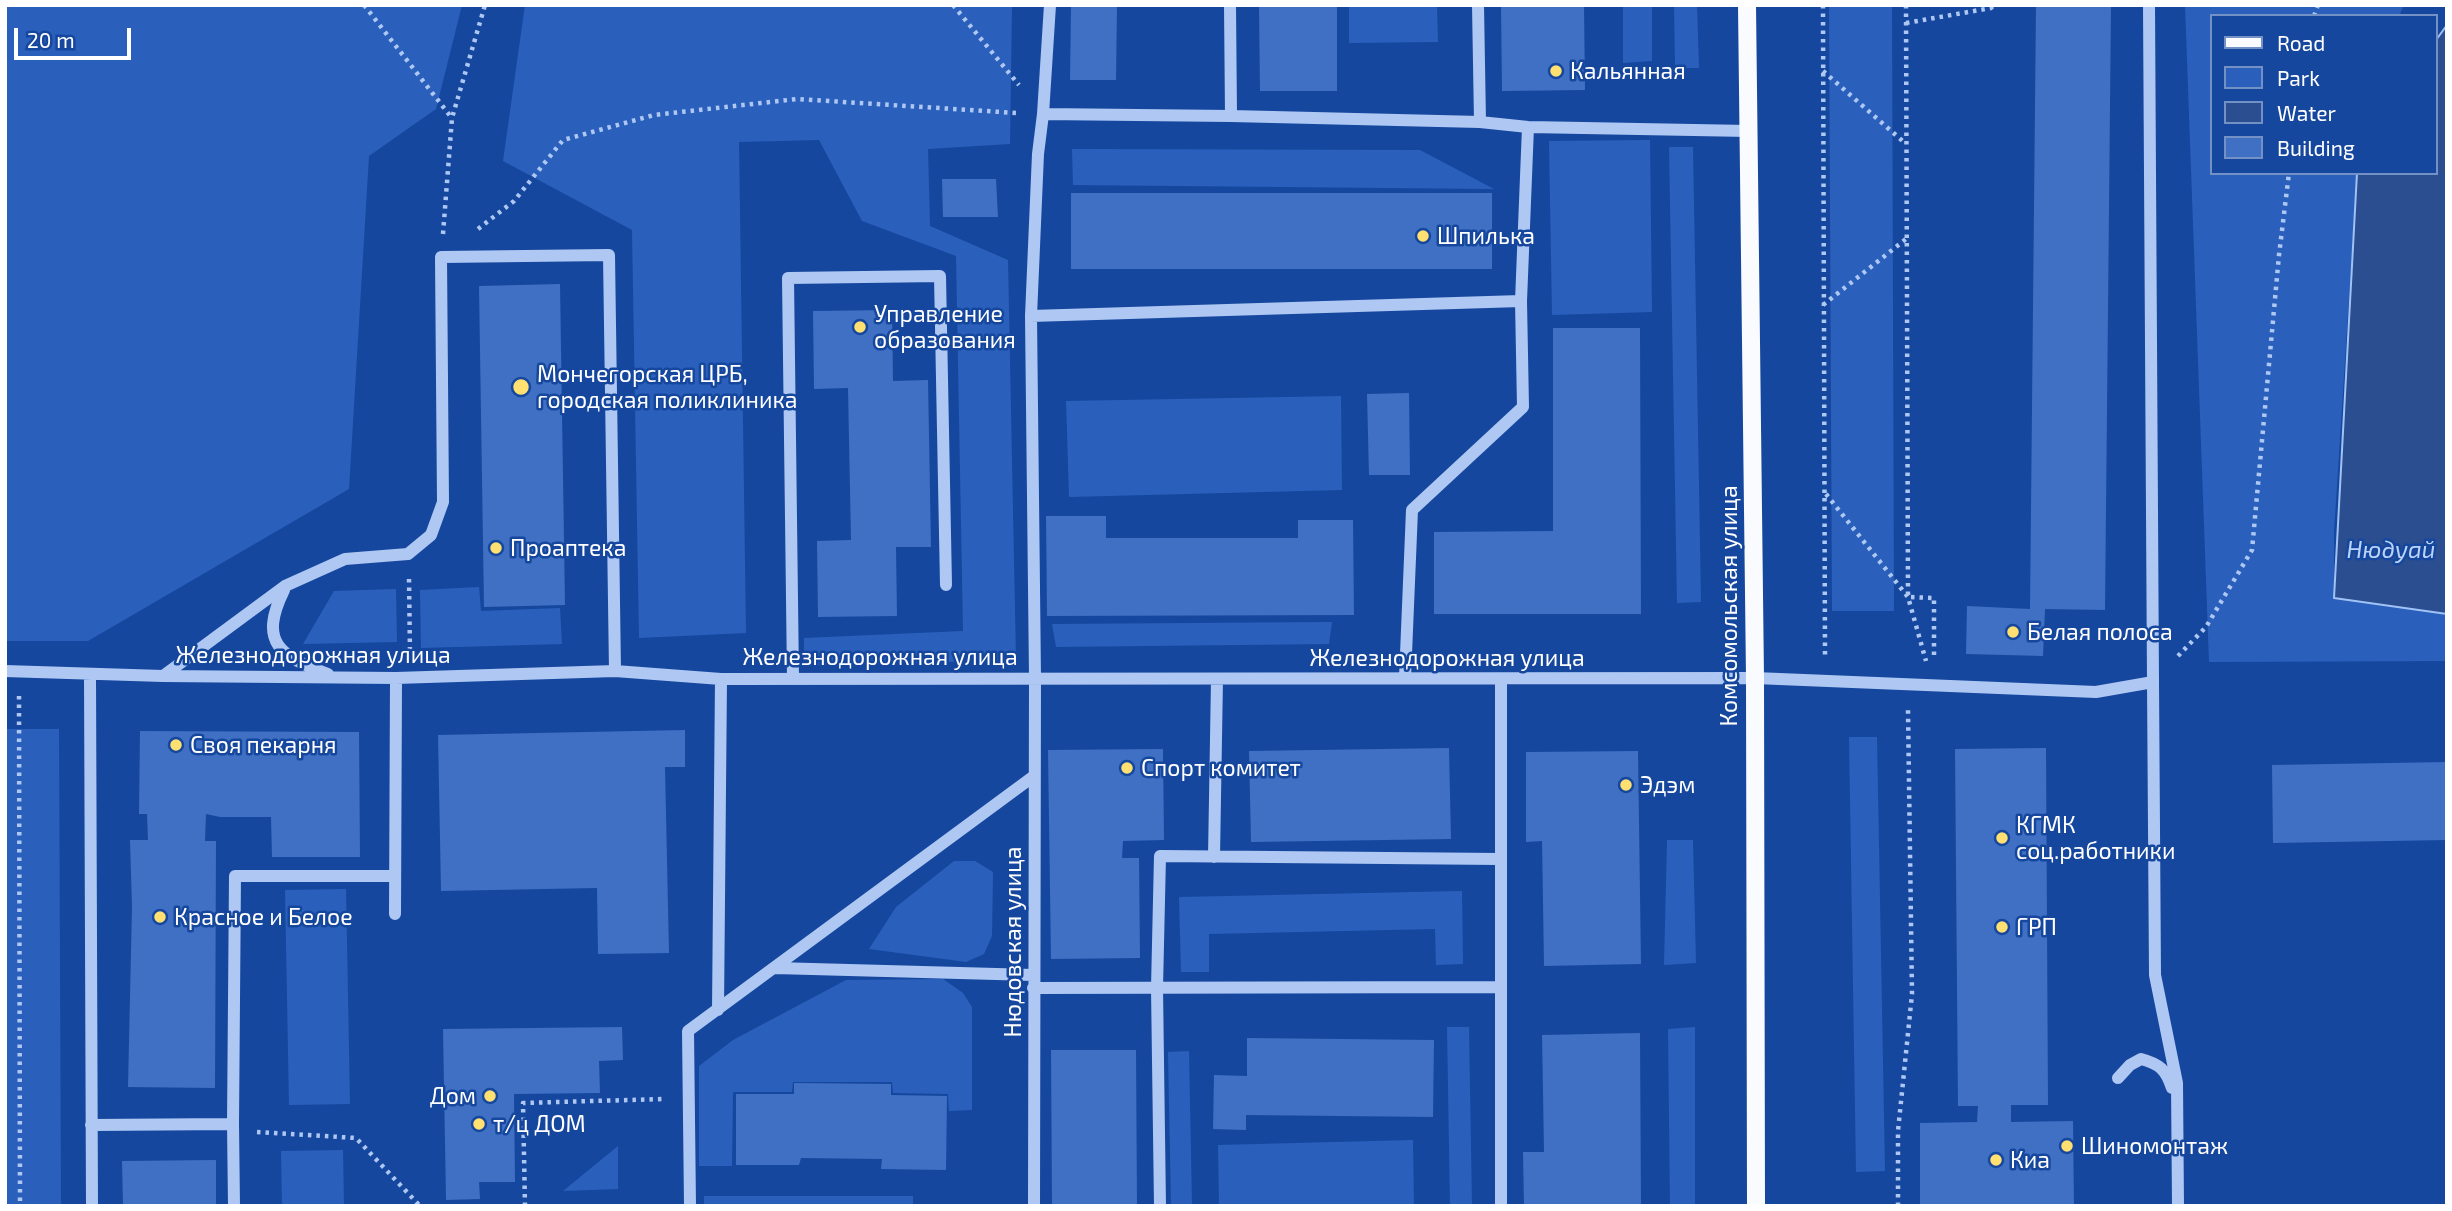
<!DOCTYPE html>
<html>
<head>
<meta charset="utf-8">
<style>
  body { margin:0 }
  #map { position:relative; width:2452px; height:1211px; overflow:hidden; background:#16479e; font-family:"Exo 2",sans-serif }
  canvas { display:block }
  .frame { position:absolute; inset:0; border:7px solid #fff; pointer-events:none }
  .legend { position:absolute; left:2210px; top:14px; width:228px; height:161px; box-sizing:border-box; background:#16479e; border:2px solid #7391c5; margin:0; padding:9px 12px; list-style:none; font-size:21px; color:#fff }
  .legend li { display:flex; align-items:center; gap:14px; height:35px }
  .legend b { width:35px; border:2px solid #7391c5 }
  .scale { position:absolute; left:14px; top:28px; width:117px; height:32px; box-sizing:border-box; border:4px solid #fff; border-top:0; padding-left:9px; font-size:21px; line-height:24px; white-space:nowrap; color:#fff; -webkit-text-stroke:5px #16479e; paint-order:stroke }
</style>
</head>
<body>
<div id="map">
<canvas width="2452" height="1211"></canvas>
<div class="frame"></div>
<ul class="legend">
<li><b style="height:9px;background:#fafbff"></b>Road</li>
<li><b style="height:19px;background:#2a60bb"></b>Park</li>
<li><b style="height:19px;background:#2a4e8f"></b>Water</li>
<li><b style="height:19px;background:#3f70c4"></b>Building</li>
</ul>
<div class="scale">20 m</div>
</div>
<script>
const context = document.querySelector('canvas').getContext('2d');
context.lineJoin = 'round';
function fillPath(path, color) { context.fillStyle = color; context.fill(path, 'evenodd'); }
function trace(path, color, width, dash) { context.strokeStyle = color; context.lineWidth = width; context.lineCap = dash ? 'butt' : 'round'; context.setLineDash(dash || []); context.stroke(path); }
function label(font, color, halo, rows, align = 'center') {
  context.font = font + ' "Exo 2",sans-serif'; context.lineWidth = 5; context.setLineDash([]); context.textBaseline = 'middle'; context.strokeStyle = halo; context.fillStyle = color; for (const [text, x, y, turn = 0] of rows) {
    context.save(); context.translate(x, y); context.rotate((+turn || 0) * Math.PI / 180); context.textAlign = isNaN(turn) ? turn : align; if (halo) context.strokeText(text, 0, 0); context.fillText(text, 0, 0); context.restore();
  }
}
fillPath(new Path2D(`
  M5,5H462L436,109L369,156L349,489L88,641H5Z
  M525,5H1012L1010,144L928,149L930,226L1008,260L1016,660L804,666V638L963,631L956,256L862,221L819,140L739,142L746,633L639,638L632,230L503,161Z
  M1349,5H1437L1438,42L1349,43Z
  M1623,5H1652V61L1623,63Z
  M1674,5H1697L1699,68H1675Z
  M1829,5H1892L1894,611H1832Z
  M2185,5H2404L2399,16H2212V173H2357L2334,532V597L2447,614V661L2209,662Z
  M1650,140L1652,312L1552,315L1549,141Z
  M1669,147H1693L1701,602L1677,603Z
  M1072,149L1420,150L1494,189L1073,185Z
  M1341,396L1342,490L1069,497L1066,401Z
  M479,587L481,611L560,608L562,644L421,648L420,590Z
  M396,589L397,642L303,644L334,591Z
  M1332,622L1329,644L1056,647L1052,624Z
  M5,729H59L61,1206H5Z
  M1849,737H1877L1885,1171L1856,1172Z
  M1667,840H1693L1696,963L1664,965Z
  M954,861H975L993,872L992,936L984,954L966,962L869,949L896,907Z
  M346,889L350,1104L289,1105L285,890Z
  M1462,891L1463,964L1436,965L1435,929L1209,934V972H1181L1179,897Z
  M943,979L963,993L972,1007V1110L949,1111L948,1094L893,1093L892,1082H793L792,1092H733L732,1166H699V1066L733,1040L846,980Z
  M1447,1027H1469L1472,1206H1450Z
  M1695,1027V1206H1670L1668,1029Z
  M1189,1051L1192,1206H1171L1168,1052Z
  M1413,1140L1414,1206H1219L1218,1145Z
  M618,1146V1189L563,1191Z
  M343,1150L344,1206H282L281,1151Z
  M704,1196H913V1206H704Z`), '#2a60bb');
const water = new Path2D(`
  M2447,25V614L2334,598L2357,173H2436V40Z`);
fillPath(water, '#2a4e8f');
trace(water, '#a1c2f5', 2);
fillPath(new Path2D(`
  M1071,5H1117L1116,80H1070Z
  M1259,5H1337V91H1260Z
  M1501,5H1584L1585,90L1502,91Z
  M2036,5H2111L2105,610L2045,609L2043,656L1966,654L1967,606L2030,609Z
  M942,179H996L998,217H943Z
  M1071,193H1492V269H1071Z
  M560,284L565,605L484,607L479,286Z
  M892,310L893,381L928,380L931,547H896L897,616L818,617L817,541L851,540L848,388L814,389L813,311Z
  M1553,328H1640L1641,614H1434V532L1553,531Z
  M1409,393L1410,475H1369L1367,394Z
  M1046,516H1106V538H1298V520H1353L1354,615L1047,616Z
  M685,730V767H665L669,953L598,954L597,888L441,891L438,735Z
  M140,731L359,732L360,857H272L271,817H220L206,814L205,841H216L215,1088L128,1087L132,907L130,840H148L147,814H139Z
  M1449,748L1451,839L1251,842L1249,751Z
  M2046,748L2048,1105H2011V1122L2073,1121L2074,1206H1920V1123L1977,1122L1978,1106H1958L1955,749Z
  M1163,749L1164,840L1123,841L1122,858H1139L1140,958L1051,959L1048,750Z
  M1638,751L1641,964L1544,966L1542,841L1526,842V752Z
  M2447,762V840L2273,843L2272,765Z
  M622,1027L623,1060L599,1061L600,1093L514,1094L515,1182H479L480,1199L446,1200L443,1029Z
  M1640,1033L1641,1206H1524L1523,1152H1544L1542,1035Z
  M1247,1038L1434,1040L1433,1117L1246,1115V1130L1213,1129L1214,1075L1247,1076Z
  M1051,1050H1136L1137,1206H1052Z
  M794,1083L891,1084V1095L947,1096L946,1170L881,1169L882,1159L801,1158L799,1165H736V1094H794Z
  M216,1160V1206H123L122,1161Z`), '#3f70c4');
trace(new Path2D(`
  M364,5L451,117
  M953,5L1019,85
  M1823,5L1825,655
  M1906,5L1908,597L1934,598V660
  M2314,16L2318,5
  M1906,23L1991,8L1994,5
  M1823,71L1906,144
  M478,229L514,201L563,140L654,115L797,99L1017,113
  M443,234L452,118L485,5
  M1823,305L1906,239
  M1826,494L1908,597L1926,661
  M409,579L410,654
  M2178,656L2206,627L2252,550L2279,255L2289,173
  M19,696L20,1206
  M257,1132L356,1138L420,1206
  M525,1206L523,1103L664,1099
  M1898,1206V1131L1912,994L1908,710`), '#aec8f3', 4.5, [3.5, 5]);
trace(new Path2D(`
  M1230,5L1231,116
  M1478,5L1480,122
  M1043,114L1050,5
  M1031,316L1521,301
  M284,590C258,643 280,656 328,674
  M5,671L163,676L396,678L615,671L721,679L1755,678L2096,692L2153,682L2149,5
  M90,675L92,1206
  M163,676L285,586L345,559L408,554L431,535L443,502L441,257L609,255L615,671
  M1405,678L1412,510L1523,407L1521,301L1528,127
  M793,679L788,278L940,276L946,585
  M1501,680V1206
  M2153,682L2155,975L2177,1083L2178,1206
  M1214,857L1217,679
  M395,914L396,678
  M775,968L1033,975
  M1033,988L1500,987
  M718,1010L721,679
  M2118,1078L2130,1065L2141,1059C2160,1064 2166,1070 2172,1088
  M233,1124L235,876H395
  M91,1125L233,1124L234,1206
  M690,1206L688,1031L1034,776
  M1034,1206L1035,678L1031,316L1038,154L1043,114L1231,116L1480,122L1528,127L1749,131
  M1160,1206L1157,988L1160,856L1500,859`), '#aec8f3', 12);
trace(new Path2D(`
  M1747,5L1755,678L1756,1206`), '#fafbff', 18);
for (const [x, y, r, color] of [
  [1556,71,7,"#ffe070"],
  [1423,236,7,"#ffe070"],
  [860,327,7,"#ffe070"],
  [521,387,9,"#ffe070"],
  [496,548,7,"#ffe070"],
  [2013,632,7,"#ffe070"],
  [176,745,7,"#ffe070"],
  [1127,768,7,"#ffe070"],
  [1626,785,7,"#ffe070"],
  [2002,838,7,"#ffe070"],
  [160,917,7,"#ffe070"],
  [2002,927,7,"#ffe070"],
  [490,1096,7,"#ffe070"],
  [479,1124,7,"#ffe070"],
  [2067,1146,7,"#ffe070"],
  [1996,1160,7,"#ffe070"]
]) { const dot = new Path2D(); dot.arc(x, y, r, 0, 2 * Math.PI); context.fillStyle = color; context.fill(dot); trace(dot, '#16479e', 2.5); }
label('23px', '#fff', '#16479e', [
  ["Кальянная",1570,71],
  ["Шпилька",1437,236],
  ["Управление",874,314],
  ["образования",874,340],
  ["Мончегорская ЦРБ,",537,374],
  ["городская поликлиника",537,400],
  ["Проаптека",510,548],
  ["Белая полоса",2027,632],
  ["Своя пекарня",190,745],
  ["Спорт комитет",1141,768],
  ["Эдэм",1640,785],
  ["КГМК",2016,825],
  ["соц.работники",2016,851],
  ["Красное и Белое",174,917],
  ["ГРП",2016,927],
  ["Дом",476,1096,"right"],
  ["т/ц ДОМ",493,1124],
  ["Шиномонтаж",2081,1146],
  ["Киа",2010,1160]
], 'left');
label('23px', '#fff', '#16479e', [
  ["Комсомольская улица",1729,606,-90],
  ["Железнодорожная улица",313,655],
  ["Железнодорожная улица",880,657],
  ["Железнодорожная улица",1447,658],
  ["Нюдовская улица",1013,942,-90]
]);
label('italic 24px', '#bbd3f9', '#16479e', [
  ["Нюдуай",2391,550]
]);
</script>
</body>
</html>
